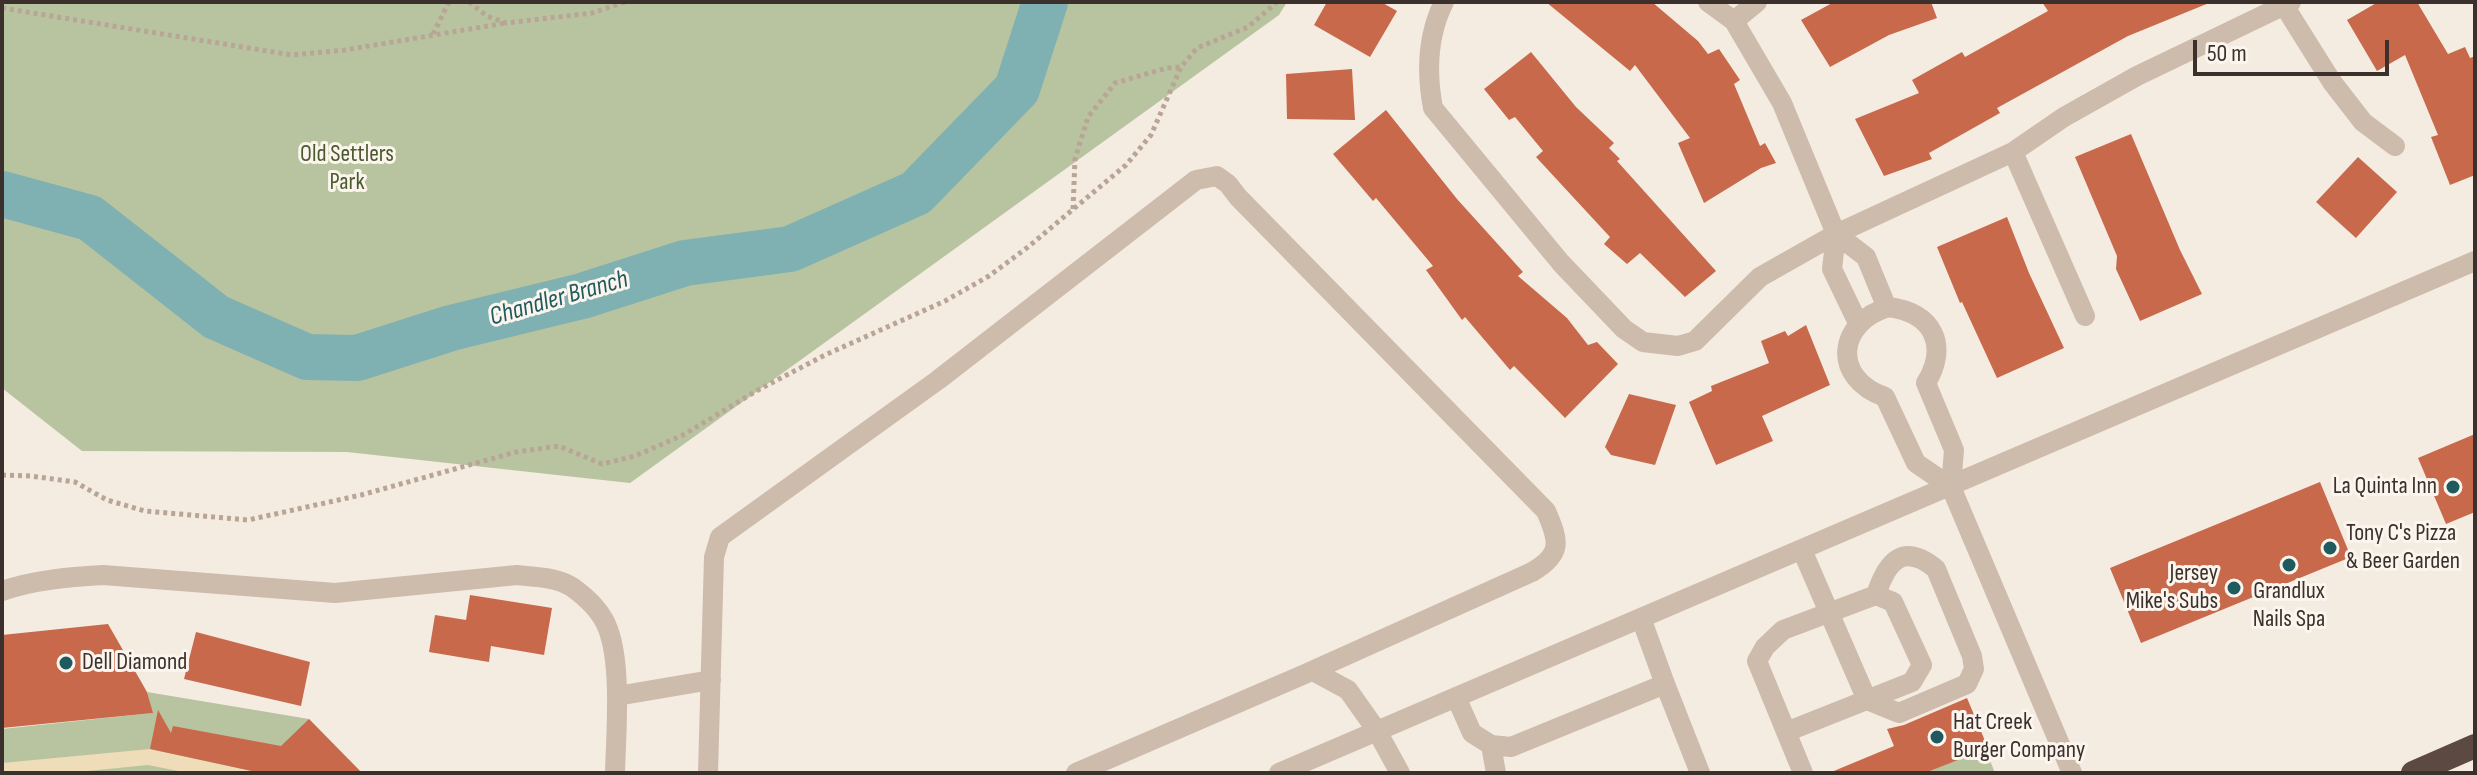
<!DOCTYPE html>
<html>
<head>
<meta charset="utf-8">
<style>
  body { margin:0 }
  #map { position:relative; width:2477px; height:775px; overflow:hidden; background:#f4ebe1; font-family:"Sofia Sans Condensed",sans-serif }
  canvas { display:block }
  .frame { position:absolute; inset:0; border:4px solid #3b302b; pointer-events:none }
  .scale { position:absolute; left:2193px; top:40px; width:196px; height:36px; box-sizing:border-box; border:4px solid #3b302b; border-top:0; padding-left:10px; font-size:24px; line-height:28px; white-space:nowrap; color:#3b302b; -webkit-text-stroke:6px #fbf5ee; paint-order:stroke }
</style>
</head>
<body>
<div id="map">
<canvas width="2477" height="775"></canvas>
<div class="frame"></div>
<div class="scale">50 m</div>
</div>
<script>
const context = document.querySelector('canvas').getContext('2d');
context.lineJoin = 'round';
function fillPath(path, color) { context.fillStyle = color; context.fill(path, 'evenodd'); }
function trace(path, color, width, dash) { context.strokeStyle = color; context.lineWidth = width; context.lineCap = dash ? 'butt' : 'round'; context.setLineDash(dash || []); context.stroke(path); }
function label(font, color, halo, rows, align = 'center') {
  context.font = font + ' "Sofia Sans Condensed",sans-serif'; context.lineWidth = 6; context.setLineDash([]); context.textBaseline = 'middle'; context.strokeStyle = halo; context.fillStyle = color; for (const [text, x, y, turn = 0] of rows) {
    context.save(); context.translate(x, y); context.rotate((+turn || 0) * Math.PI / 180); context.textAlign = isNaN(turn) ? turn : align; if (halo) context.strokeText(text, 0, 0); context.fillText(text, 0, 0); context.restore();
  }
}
fillPath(new Path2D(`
  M2,2H1287L1279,15L630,483L347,452L82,451L2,388Z
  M147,692L309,719L362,773H2V729L152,713Z
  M1985,748L1995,773H1925Z`), '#b8c4a0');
fillPath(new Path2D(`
  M150,749L261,773H188L148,765L68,773H2V763Z`), '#efdcb8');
trace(new Path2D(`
  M2,194L90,218L216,317L307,357L357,358L451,328L582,296L685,263L790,249L916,193L1017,89L1045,2`), '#7fb0b2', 46);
fillPath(new Path2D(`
  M1327,2H1381L1397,11L1370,57L1314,25Z
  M1546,2H1652L1698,41L1708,54L1719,49L1740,80L1734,84L1760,146L1765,143L1776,163L1761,168L1704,203L1678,143L1690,138L1635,65L1630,71Z
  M1834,2H1931L1937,18L1889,35L1830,67L1801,20Z
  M2042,2L2209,3L2128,36L1997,108L2000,113L1929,153L1932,159L1884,176L1855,119L1919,93L1912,80L1962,52L1965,57L2048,11Z
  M2378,2H2417L2448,54L2465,47L2470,58L2475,56V175L2450,185L2431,137L2438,135L2405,55L2377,71L2347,20Z
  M1531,52L1576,107L1614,143L1609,148L1620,159L1617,161L1716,271L1685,297L1640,253L1627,264L1604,244L1610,237L1536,157L1543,151L1515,117L1509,120L1484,89Z
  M1352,69L1355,120L1287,119L1286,74Z
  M1386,110L1457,199L1523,272L1518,276L1567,318L1588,345L1597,342L1618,364L1565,418L1514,366L1510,370L1465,317L1462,320L1426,270L1433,266L1376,198L1373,201L1333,154Z
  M2131,134L2180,250L2202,294L2140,321L2116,269L2117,256L2075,157Z
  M2358,157L2397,192L2356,238L2316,202Z
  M2007,217L2029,273L2064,348L1997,378L1962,302L1960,303L1937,247Z
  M1806,325L1830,385L1762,416L1773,441L1716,465L1689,402L1712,391L1711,386L1769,363L1761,341L1785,331L1788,336Z
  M1629,394L1676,405L1655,465L1611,455L1605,447Z
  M2475,434V512L2446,524L2418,458Z
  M2320,482L2351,557L2141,643L2110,568Z
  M470,595L552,608L544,655L491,646L489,662L429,652L435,615L466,620Z
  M108,624L147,692L153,713L2,728V635Z
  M196,632L310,662L301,706L184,679Z
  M1967,698L1988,748L1925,773H1829L1894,746L1887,729L1904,725Z
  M158,710L171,733L173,726L281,746L309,719L362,773H261L150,749Z`), '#c8694b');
trace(new Path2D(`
  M469,2L487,16L506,23L592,13L625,2
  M2,8L292,55L345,50L506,23
  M433,34L449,2
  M1073,209L1075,159L1088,117L1115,83L1167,68L1181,67
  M2,475L31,476L75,482L107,500L145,511L248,520L361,495L516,452L559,446L602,464L635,456L683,435L758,390L825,355L945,301L989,276L1028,247L1126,165L1151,135L1181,67L1197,48L1248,27L1277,2`), '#b9a596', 5, [4, 4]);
trace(new Path2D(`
  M1444,2C1427,36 1426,71 1433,108L1561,263L1624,329L1643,342L1678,346L1695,341L1760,277L1836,234L2013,152L2064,117L2137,76L2291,2
  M1708,2L1734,21L1782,103L1836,234L1832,269L1858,323
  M2285,7L2332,82L2363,122L2395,146
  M1734,21L1757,2
  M2013,152L2085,316
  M1836,234L1866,257L1887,308
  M1889,307C1933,313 1949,345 1926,383L1954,450L1951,487L1916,463L1885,397C1831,378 1837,322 1889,307Z
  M1951,487L2072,773
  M1802,550L1867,700L1899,713L1967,684L1974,669L1972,656L1936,569C1903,542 1887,561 1876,595
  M2,591C34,580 69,577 103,575L335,593L517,575C535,577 556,577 572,587C586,597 602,612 608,629C622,666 616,734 615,773
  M1313,671L1348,690L1377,731L2475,261
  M1665,684L1700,773
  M617,696L711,680
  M1456,697L1472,733L1491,745L1511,747L1665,684L1641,618
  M1786,732L1912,682L1922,665L1893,602L1876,595L1783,630L1765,647L1757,661L1803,773
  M1491,745L1496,773
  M708,773L714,557L720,537L938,380L1196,180L1217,176L1228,184L1238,197L1546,511C1559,541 1563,554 1532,572L1305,674L1076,773
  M1279,773L1377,731L1400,773`), '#cdbbac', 20);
trace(new Path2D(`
  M2413,773L2475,746`), '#5c4a42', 24);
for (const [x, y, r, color] of [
  [2453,487,8,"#1f5a5e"],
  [2330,548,8,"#1f5a5e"],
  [2289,565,8,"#1f5a5e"],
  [2234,588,8,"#1f5a5e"],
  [66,663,8,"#1f5a5e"],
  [1937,737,8,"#1f5a5e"]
]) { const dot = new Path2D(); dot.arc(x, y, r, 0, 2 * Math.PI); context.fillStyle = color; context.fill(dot); trace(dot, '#fbf5ee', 3); }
label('24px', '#4a5a2e', '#fbf5ee', [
  ["Old Settlers",347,155],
  ["Park",347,183]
]);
label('24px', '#3b302b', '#fbf5ee', [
  ["La Quinta Inn",2437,487,"right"],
  ["Tony C's Pizza",2346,534],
  ["& Beer Garden",2346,562],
  ["Jersey",2218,574,"right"],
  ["Mike's Subs",2218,602,"right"],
  ["Grandlux",2289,592,"center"],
  ["Nails Spa",2289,620,"center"],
  ["Dell Diamond",82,663],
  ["Hat Creek",1953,723],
  ["Burger Company",1953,751]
], 'left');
label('italic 26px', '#1f5a5e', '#fbf5ee', [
  ["Chandler Branch",559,299,-16]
]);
</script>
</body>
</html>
